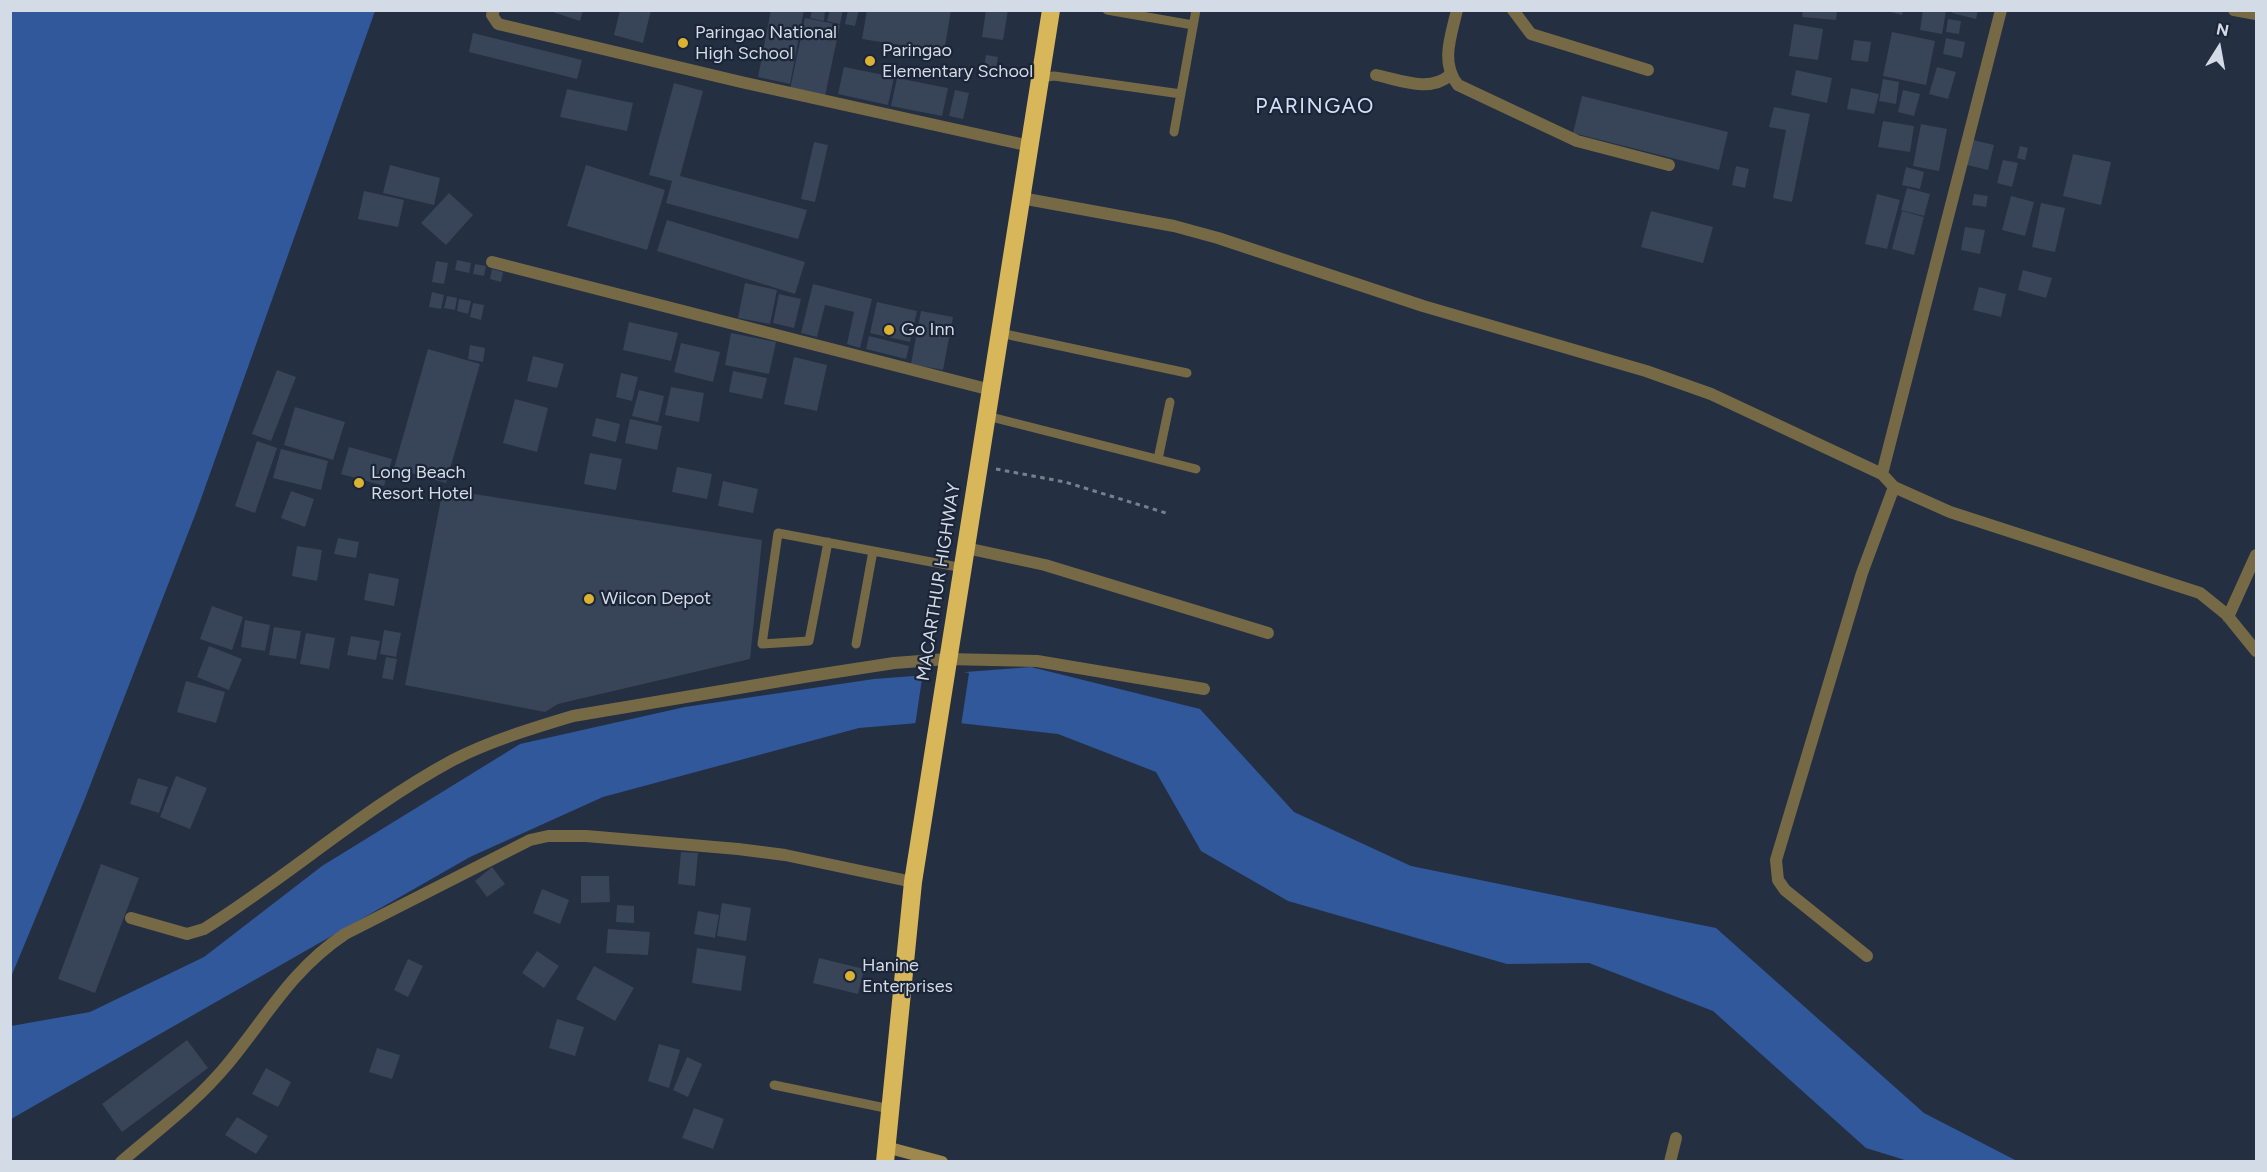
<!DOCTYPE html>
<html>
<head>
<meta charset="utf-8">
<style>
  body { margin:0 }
  #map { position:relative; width:2267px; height:1172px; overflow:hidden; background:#242f42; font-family:Figtree,sans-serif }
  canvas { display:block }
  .frame { position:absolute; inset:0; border:12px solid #d3dbe6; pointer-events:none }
  .north { position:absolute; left:2189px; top:18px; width:60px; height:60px; -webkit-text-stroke:4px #1b2537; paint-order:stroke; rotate:11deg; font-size:16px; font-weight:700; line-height:24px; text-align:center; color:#d3dbe6 }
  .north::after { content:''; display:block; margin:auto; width:21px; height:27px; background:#d3dbe6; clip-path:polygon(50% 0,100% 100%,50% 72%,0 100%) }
</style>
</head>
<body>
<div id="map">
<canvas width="2267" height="1172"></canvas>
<div class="frame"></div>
<div class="north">N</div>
</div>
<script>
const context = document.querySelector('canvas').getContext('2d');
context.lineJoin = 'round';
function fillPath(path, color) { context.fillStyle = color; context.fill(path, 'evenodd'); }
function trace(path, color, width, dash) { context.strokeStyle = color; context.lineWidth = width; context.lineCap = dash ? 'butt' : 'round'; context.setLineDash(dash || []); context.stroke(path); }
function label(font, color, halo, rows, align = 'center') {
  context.font = font + ' Figtree,sans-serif'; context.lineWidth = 4.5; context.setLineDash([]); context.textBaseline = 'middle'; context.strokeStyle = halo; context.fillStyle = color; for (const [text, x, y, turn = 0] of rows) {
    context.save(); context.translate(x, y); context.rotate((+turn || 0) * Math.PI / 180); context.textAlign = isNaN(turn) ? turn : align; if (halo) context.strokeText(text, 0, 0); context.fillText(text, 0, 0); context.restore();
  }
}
fillPath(new Path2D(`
  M11,10L375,11L197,510L84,801L11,977Z
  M1031,667L1200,709L1294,812L1411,866L1716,928L1924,1113L2017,1161H1908L1866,1148L1713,1011L1589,963L1507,964L1288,901L1201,851L1156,772L1058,734L941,721L859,728L603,797L470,857L11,1119V1026L90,1012L204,957L322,866L520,744L685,707L874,679Z`), '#30589b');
fillPath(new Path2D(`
  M952,670L969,673L961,726L941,724L915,726L923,672Z`), '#242f42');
fillPath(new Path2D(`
  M547,10H583L580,21Z
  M620,10H651L643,43L614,35Z
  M771,10H804L790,84L758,77Z
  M812,10H825L824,21L810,18Z
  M830,10H843L840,24L827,21Z
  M848,10H859L855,26L845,24Z
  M867,10H951L944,52L862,39Z
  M986,10H1008L1003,40L982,37Z
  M1803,10H1837L1836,20L1802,17Z
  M1883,10H1903L1902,15Z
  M1923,10L1946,11L1942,34L1920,30Z
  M1953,10H1978L1976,19L1952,13Z
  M805,18L840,25L825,96L790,89Z
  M1948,19L1961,21L1959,34L1946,32Z
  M1794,24L1823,29L1818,60L1789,56Z
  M1892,32L1935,41L1926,85L1883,76Z
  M473,33L582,60L577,79L469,52Z
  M1946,38L1965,42L1962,58L1943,54Z
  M1854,40L1871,42L1868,62L1851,60Z
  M986,55L998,57L996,69L984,67Z
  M844,67L894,77L888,105L838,94Z
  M1937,67L1956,72L1948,99L1929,94Z
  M1796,70L1832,78L1827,103L1791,95Z
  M897,78L948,88L942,116L891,106Z
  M1883,79L1899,82L1896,104L1879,101Z
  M674,83L703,91L680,176L807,210L798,239L666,203L672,181L649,175Z
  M1851,88L1879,94L1874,114L1847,109Z
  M567,89L633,103L627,131L560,117Z
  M955,90L969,93L963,119L949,116Z
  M1903,90L1920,94L1914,116L1898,112Z
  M1582,96L1728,132L1719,170L1573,133Z
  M1774,107L1810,114L1792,202L1773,198L1786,130L1769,127Z
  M1883,121L1914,126L1910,152L1878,147Z
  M1921,124L1947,129L1939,171L1913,166Z
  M1969,139L1994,145L1988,170L1963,164Z
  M814,142L828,145L815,202L801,199Z
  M2020,146L2028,148L2025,160L2017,158Z
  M2073,154L2111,162L2101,205L2063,196Z
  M2003,160L2018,163L2012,187L1997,183Z
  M390,165L440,178L434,205L383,193Z
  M586,165L665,190L647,250L567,226Z
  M1736,166L1749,169L1745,188L1732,185Z
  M1906,167L1924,172L1920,189L1902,185Z
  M1907,188L1930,194L1924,216L1901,210Z
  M364,191L404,200L398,227L358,219Z
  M449,193L473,215L446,245L421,223Z
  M1877,194L1900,200L1887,249L1865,244Z
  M1974,194L1988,196L1986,207L1972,205Z
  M2011,196L2034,202L2025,236L2002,230Z
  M2041,203L2065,208L2055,252L2032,247Z
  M1651,211L1713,227L1703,263L1641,247Z
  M1902,211L1924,217L1914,255L1892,249Z
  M667,220L805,262L795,294L657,251Z
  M1965,227L1985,230L1980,254L1961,250Z
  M457,260L471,263L469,273L455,270Z
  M436,261L448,263L444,284L432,282Z
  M475,264L486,266L484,276L473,274Z
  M492,269L503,272L501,282L490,279Z
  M2023,270L2052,278L2046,298L2018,290Z
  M745,283L777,290L770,324L738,318Z
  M813,284L872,299L860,348L847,344L854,312L825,305L817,337L801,333Z
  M1979,287L2006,294L2001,317L1973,310Z
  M432,292L444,295L441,309L429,307Z
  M779,294L801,299L794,328L773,323Z
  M447,296L457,298L455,310L444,308Z
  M459,299L471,301L468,314L457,311Z
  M877,302L917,311L910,342L870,333Z
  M473,303L484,305L481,320L470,317Z
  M921,311L953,317L943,370L911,364Z
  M629,322L678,333L671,361L623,350Z
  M731,333L776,342L769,374L725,365Z
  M869,336L909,346L906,359L866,349Z
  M681,343L720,352L713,382L674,372Z
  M470,345L485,348L483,362L468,359Z
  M428,349L480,364L446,483L394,468Z
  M533,356L564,364L557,388L527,381Z
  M794,357L827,365L817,411L784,404Z
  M277,370L296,377L271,441L252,434Z
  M733,371L767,378L762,399L729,392Z
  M621,373L638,377L632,401L616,397Z
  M671,387L704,393L699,422L665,415Z
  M639,390L664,396L658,422L632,416Z
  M515,399L548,408L537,452L503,443Z
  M295,407L345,422L333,460L284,445Z
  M596,418L620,424L616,442L592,436Z
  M630,419L662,426L657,450L625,443Z
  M257,441L277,448L255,513L235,506Z
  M349,447L392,459L384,486L341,474Z
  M281,449L328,461L321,490L273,478Z
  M590,453L622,459L616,490L584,484Z
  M677,467L712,474L707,499L672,492Z
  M723,481L758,489L753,513L718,506Z
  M443,489L762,540L750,659L558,704L545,712L405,685Z
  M291,491L314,499L305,527L281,518Z
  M338,538L359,542L356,558L334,554Z
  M297,546L322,550L317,581L292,576Z
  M369,573L399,579L394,606L364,600Z
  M212,606L243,617L232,650L200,639Z
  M245,620L270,625L265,651L241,647Z
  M274,627L301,631L296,659L269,655Z
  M384,630L401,633L396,657L380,654Z
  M306,633L335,638L329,669L300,664Z
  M351,636L380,641L376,660L347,655Z
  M209,646L242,659L229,690L197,677Z
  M386,657L397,659L393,680L382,678Z
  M186,681L225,692L216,723L177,712Z
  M176,776L207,788L190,829L160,817Z
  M138,778L168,787L159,813L130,804Z
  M681,852L698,853L695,886L678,884Z
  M101,864L139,878L95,993L58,979Z
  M492,867L505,884L487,897L475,881Z
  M581,876H609L610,902L581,903Z
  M542,889L569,900L560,924L533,913Z
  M722,903L751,908L746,941L717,936Z
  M617,905L634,906V923L616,922Z
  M698,911L719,915L715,938L694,934Z
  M608,929L650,932L648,955L606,953Z
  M697,948L746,956L741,991L692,983Z
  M537,951L559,966L544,988L522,973Z
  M819,958L864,969L858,994L813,983Z
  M408,959L423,966L408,997L394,990Z
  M594,966L634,988L615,1021L576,999Z
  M557,1019L584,1027L575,1056L549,1048Z
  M187,1040L208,1068L122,1132L102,1104Z
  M659,1044L680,1050L669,1088L648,1081Z
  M377,1048L400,1055L392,1079L369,1072Z
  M687,1057L702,1064L688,1097L673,1090Z
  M266,1068L291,1082L278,1107L252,1094Z
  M694,1108L724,1119L713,1149L682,1138Z
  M237,1117L268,1136L256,1154L225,1135Z`), '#384457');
trace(new Path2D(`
  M996,469L1065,482L1166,513`), '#76808f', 3, [4.5, 4.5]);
trace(new Path2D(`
  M1107,10L1193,25
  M1040,78L1054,76L1181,94
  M1174,132L1196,10
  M1000,333L1187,373
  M987,416L1196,469
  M1158,459L1170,402
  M828,542L809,641L762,644L778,533L963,568
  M856,644L873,551
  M774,1085L890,1109`), '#766946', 9);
trace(new Path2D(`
  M494,10L492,15L498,24L741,82L1030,146
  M1457,10C1451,36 1440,63 1458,85L1577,141L1669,165
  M1513,10L1531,34L1648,70
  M2234,10L2256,14
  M1376,75C1400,80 1430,93 1450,75
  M1021,198L1174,226L1218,238L1423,306L1646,371L1711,394L1882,474L1894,487L1950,512L2200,593L2226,614L2256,651
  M492,262L991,390
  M1882,474L2001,10
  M966,548L1045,565L1268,633
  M2228,617L2256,555
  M131,918L187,934L204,929C289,876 364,808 453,760C490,741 533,728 573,716L810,676L894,663L947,659L1037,661L1204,689
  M1867,956L1785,890L1778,880L1776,860L1862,573L1894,487
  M121,1162C157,1131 196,1102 226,1066C267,1017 290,971 345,934L530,840L548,836H586L738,849L785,855L913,882
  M1670,1162L1676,1138`), '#766946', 12);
trace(new Path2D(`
  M886,1147L942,1162`), '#9e884f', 12);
trace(new Path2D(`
  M885,1162L913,882L1051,10`), '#d8b75a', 18);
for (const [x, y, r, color] of [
  [683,43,6,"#dcb233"],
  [870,61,6,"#dcb233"],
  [889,330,6,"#dcb233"],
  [359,483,6,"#dcb233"],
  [589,599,6,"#dcb233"],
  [850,976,6,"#dcb233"]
]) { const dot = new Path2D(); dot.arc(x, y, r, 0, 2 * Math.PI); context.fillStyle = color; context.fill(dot); trace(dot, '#1b2537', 2); }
label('18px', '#d3dbe6', '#1b2537', [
  ["Paringao National",695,33],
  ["High School",695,54],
  ["Paringao",882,51],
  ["Elementary School",882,72],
  ["Go Inn",901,330],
  ["Long Beach",371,473],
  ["Resort Hotel",371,494],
  ["Wilcon Depot",601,599],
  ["Hanine",862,966],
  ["Enterprises",862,987]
], 'left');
label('18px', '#d3dbe6', '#1b2537', [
  ["MACARTHUR HIGHWAY",939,582,-81]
]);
context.letterSpacing = '1.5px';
label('21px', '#d2e0f8', '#1b2537', [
  ["PARINGAO",1315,107]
]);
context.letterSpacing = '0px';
</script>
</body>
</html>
